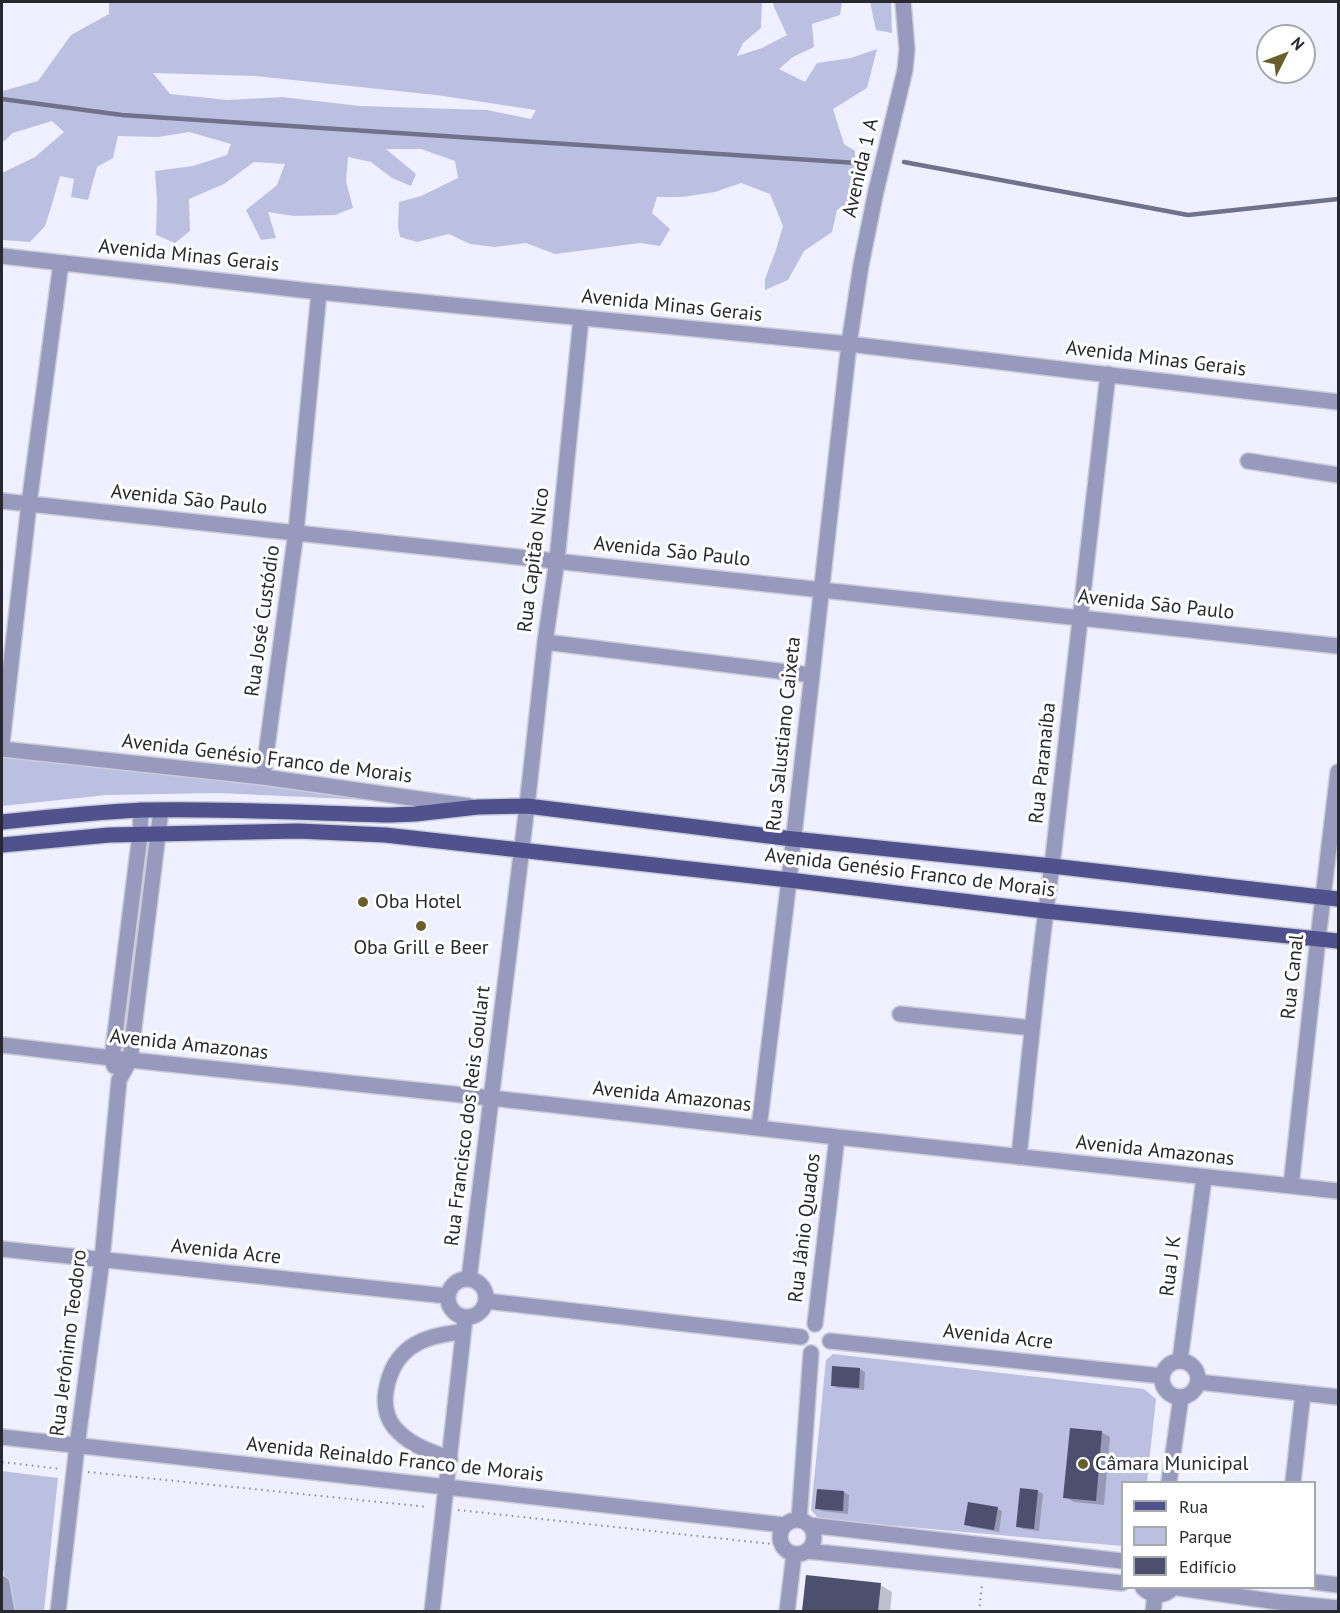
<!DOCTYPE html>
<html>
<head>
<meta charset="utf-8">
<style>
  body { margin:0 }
  #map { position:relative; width:1340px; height:1613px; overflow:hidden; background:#eef0ff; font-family:"PT Sans",sans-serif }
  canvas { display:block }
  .frame { position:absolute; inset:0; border:3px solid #28292f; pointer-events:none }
  .legend { position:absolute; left:1121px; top:1481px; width:195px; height:108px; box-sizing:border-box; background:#fefefe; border:2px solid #a8a9ab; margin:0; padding:8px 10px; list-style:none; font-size:18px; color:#28292f }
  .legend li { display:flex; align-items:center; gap:12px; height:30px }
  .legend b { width:30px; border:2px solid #a8a9ab }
  .north { position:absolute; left:1256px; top:24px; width:60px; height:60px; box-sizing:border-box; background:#fefefe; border:2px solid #a8a9ab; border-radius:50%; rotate:48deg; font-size:16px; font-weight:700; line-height:24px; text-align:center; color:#28292f }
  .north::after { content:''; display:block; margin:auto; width:21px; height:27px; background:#685f2c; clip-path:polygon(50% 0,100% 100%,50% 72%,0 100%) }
</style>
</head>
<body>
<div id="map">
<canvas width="1340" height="1613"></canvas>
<div class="frame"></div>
<ul class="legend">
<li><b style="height:8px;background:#4f528c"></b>Rua</li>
<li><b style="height:16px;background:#bcc0e0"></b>Parque</li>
<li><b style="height:16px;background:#4c4f6d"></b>Edifício</li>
</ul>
<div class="north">N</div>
</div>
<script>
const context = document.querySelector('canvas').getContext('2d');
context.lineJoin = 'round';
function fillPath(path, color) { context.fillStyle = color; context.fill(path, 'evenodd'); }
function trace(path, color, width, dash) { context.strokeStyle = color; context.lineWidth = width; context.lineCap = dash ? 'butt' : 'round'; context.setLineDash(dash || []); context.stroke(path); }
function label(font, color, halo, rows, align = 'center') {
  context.font = font + ' "PT Sans",sans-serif'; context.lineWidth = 6; context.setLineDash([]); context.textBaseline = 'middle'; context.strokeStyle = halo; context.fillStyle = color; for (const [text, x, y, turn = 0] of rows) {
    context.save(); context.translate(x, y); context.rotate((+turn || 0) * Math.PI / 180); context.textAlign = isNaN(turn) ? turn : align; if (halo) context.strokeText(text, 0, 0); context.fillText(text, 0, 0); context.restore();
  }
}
fillPath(new Path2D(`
  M109,2H762L761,28L743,43L737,56L762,48L787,35L774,7L773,2H842L840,15L812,24L814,47L793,57L779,69L805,82L817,63L851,58L877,49L867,88L833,109L844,144L855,151L856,198L837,210L832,232L804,251L788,280L765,290V279L776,250L783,226L770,194L741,183L715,192L683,197H657L652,213L670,229L660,246L640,243L555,254L526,243L495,247L470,244L449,234L417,242L400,237L398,227L399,202L421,196L458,178L455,161L421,149H386L416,174L411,186L392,178L371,162L348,157L346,181L353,208L335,215L294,216L268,212L276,238L261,240L246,210L277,185L285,164L254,162L224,184L189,199L190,231L175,243L156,235L157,201L155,171L193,166L227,155L231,144L189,132L158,137L118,136L113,158L97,167L88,200L71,197L74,179L60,176L53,201L45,226L30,242L2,240V173L35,157L64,132L52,121L13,133L2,143V90L3,91L38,81L71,35L109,14ZM153,73L255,76L436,95L536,110L531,119L487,110L360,106L282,97L228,100L170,94Z
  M870,2H891L892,33L876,30Z
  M2,757L369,797V800L218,793L107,795L2,806Z
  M833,1354L1144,1389L1156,1399L1147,1482H1122V1546L819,1519L811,1510L826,1360Z
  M2,1471L58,1478L44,1611H11L2,1564Z`), '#bcc0e0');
fillPath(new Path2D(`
  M860,1369L865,1372L864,1390L838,1388L833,1385Z
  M1101,1432L1110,1437L1104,1505L1074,1502L1065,1497Z
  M1038,1491L1043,1494L1039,1531L1023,1529L1018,1526Z
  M844,1492L849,1495L848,1514L822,1511L817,1508Z
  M997,1508L1002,1511L999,1532L971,1527L966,1524Z
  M807,1577L880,1585L892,1592L890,1612H804Z`), '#0003');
trace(new Path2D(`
  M2,99L122,115L857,163
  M904,162L1188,215L1338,199`), '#70728c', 4.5);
fillPath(new Path2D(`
  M832,1366L860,1368L859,1388L831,1386Z
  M1070,1428L1102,1431L1096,1501L1063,1498Z
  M1020,1488L1038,1490L1034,1529L1016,1527Z
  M817,1489L844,1491L843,1511L815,1509Z
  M968,1502L998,1507L994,1530L964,1525Z
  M806,1575L881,1583L878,1611H802Z`), '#4c4f6d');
const minor = new Path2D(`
  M2,256L319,292L849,344L1338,402
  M1248,461L1338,475
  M2,501L1338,646
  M545,642L811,675
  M2,743L29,504L61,263
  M2,749L263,777L469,806
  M263,777L296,532L319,292
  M900,1014L1032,1028
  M2,1045L112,1058L491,1098L837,1137L1338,1191
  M114,1066L112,1058L140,835L141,810
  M759,1128L789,880L849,344L861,265L876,191L905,70L907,49L903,2
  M1019,1157C1029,1060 1038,963 1052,866L1108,374
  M1291,1186L1318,939L1338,772
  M2,1249L447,1296
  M448 1298a19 19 0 1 1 38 0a19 19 0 1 1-38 0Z
  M469,1279L527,806L545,642L557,560L581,318
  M486,1301L801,1337
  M815,1324L837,1137
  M830,1341L1162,1376
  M1180,1360L1204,1178
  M1162 1379a18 18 0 1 1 36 0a18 18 0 1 1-36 0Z
  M1198,1382L1338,1397
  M2,1437L784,1525
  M450,1459C429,1451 409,1445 394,1427C386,1417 384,1404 386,1391C393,1348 422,1335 463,1332
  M1169,1482L1181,1397
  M1293,1482L1303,1393
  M780 1537a17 17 0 1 1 34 0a17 17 0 1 1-34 0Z
  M799,1520L811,1353
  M809,1525L1122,1561
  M807,1551L1122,1583
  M1314,1582L1338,1585
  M2,1584L7,1612
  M1143,1588C1152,1597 1164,1597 1173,1588
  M1179,1588L1278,1602L1338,1608
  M58,1612L77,1446L102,1260L119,1080L130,1060L161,810
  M432,1612L465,1318
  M787,1612L794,1554
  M1153,1612L1155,1595`);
const major = new Path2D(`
  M2,822C49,817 96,812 143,810C225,808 308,813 391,815L415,814L478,807L527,806L793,839L1052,866L1338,899
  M2,845L109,835L298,831L385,835L789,880L1045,911L1338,941`);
trace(minor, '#caccda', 18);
trace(major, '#caccda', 18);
trace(new Path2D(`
  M2,1462L61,1469
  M88,1472L428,1507
  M458,1510L781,1545
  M979,1612L982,1584`), '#888994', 2, [1.5, 4.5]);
trace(minor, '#979abc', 15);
trace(major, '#4f528c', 15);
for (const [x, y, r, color] of [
  [363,902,6,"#685f2c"],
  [421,926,6,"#685f2c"],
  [1083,1464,6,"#685f2c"]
]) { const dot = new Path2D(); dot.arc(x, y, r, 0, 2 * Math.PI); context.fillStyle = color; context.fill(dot); trace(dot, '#fefefe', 2); }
label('20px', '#28292f', '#fefefe', [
  ["Avenida 1 A",861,168,-77],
  ["Avenida Minas Gerais",189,256,6],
  ["Avenida Minas Gerais",672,306,6],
  ["Avenida Minas Gerais",1156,359,7],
  ["Avenida São Paulo",189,500,6],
  ["Avenida São Paulo",672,552,6],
  ["Rua Capitão Nico",534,560,-83],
  ["Avenida São Paulo",1156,605,6],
  ["Rua José Custódio",263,621,-82],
  ["Rua Salustiano Caixeta",784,734,-84],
  ["Avenida Genésio Franco de Morais",267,759,7],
  ["Rua Paranaíba",1043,763,-84],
  ["Avenida Genésio Franco de Morais",910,873,7],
  ["Rua Canal",1293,977,-84],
  ["Avenida Amazonas",189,1045,6],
  ["Avenida Amazonas",672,1097,6],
  ["Rua Francisco dos Reis Goulart",468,1116,-83],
  ["Avenida Amazonas",1155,1151,6],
  ["Rua Jânio Quados",805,1228,-83],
  ["Avenida Acre",226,1252,6],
  ["Rua J K",1171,1266,-83],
  ["Avenida Acre",998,1337,6],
  ["Rua Jerônimo Teodoro",69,1343,-83],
  ["Avenida Reinaldo Franco de Morais",395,1460,6]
]);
label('20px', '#28292f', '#fefefe', [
  ["Oba Hotel",375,902],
  ["Oba Grill e Beer",421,948,"center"],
  ["Câmara Municipal",1095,1464]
], 'left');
</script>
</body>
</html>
